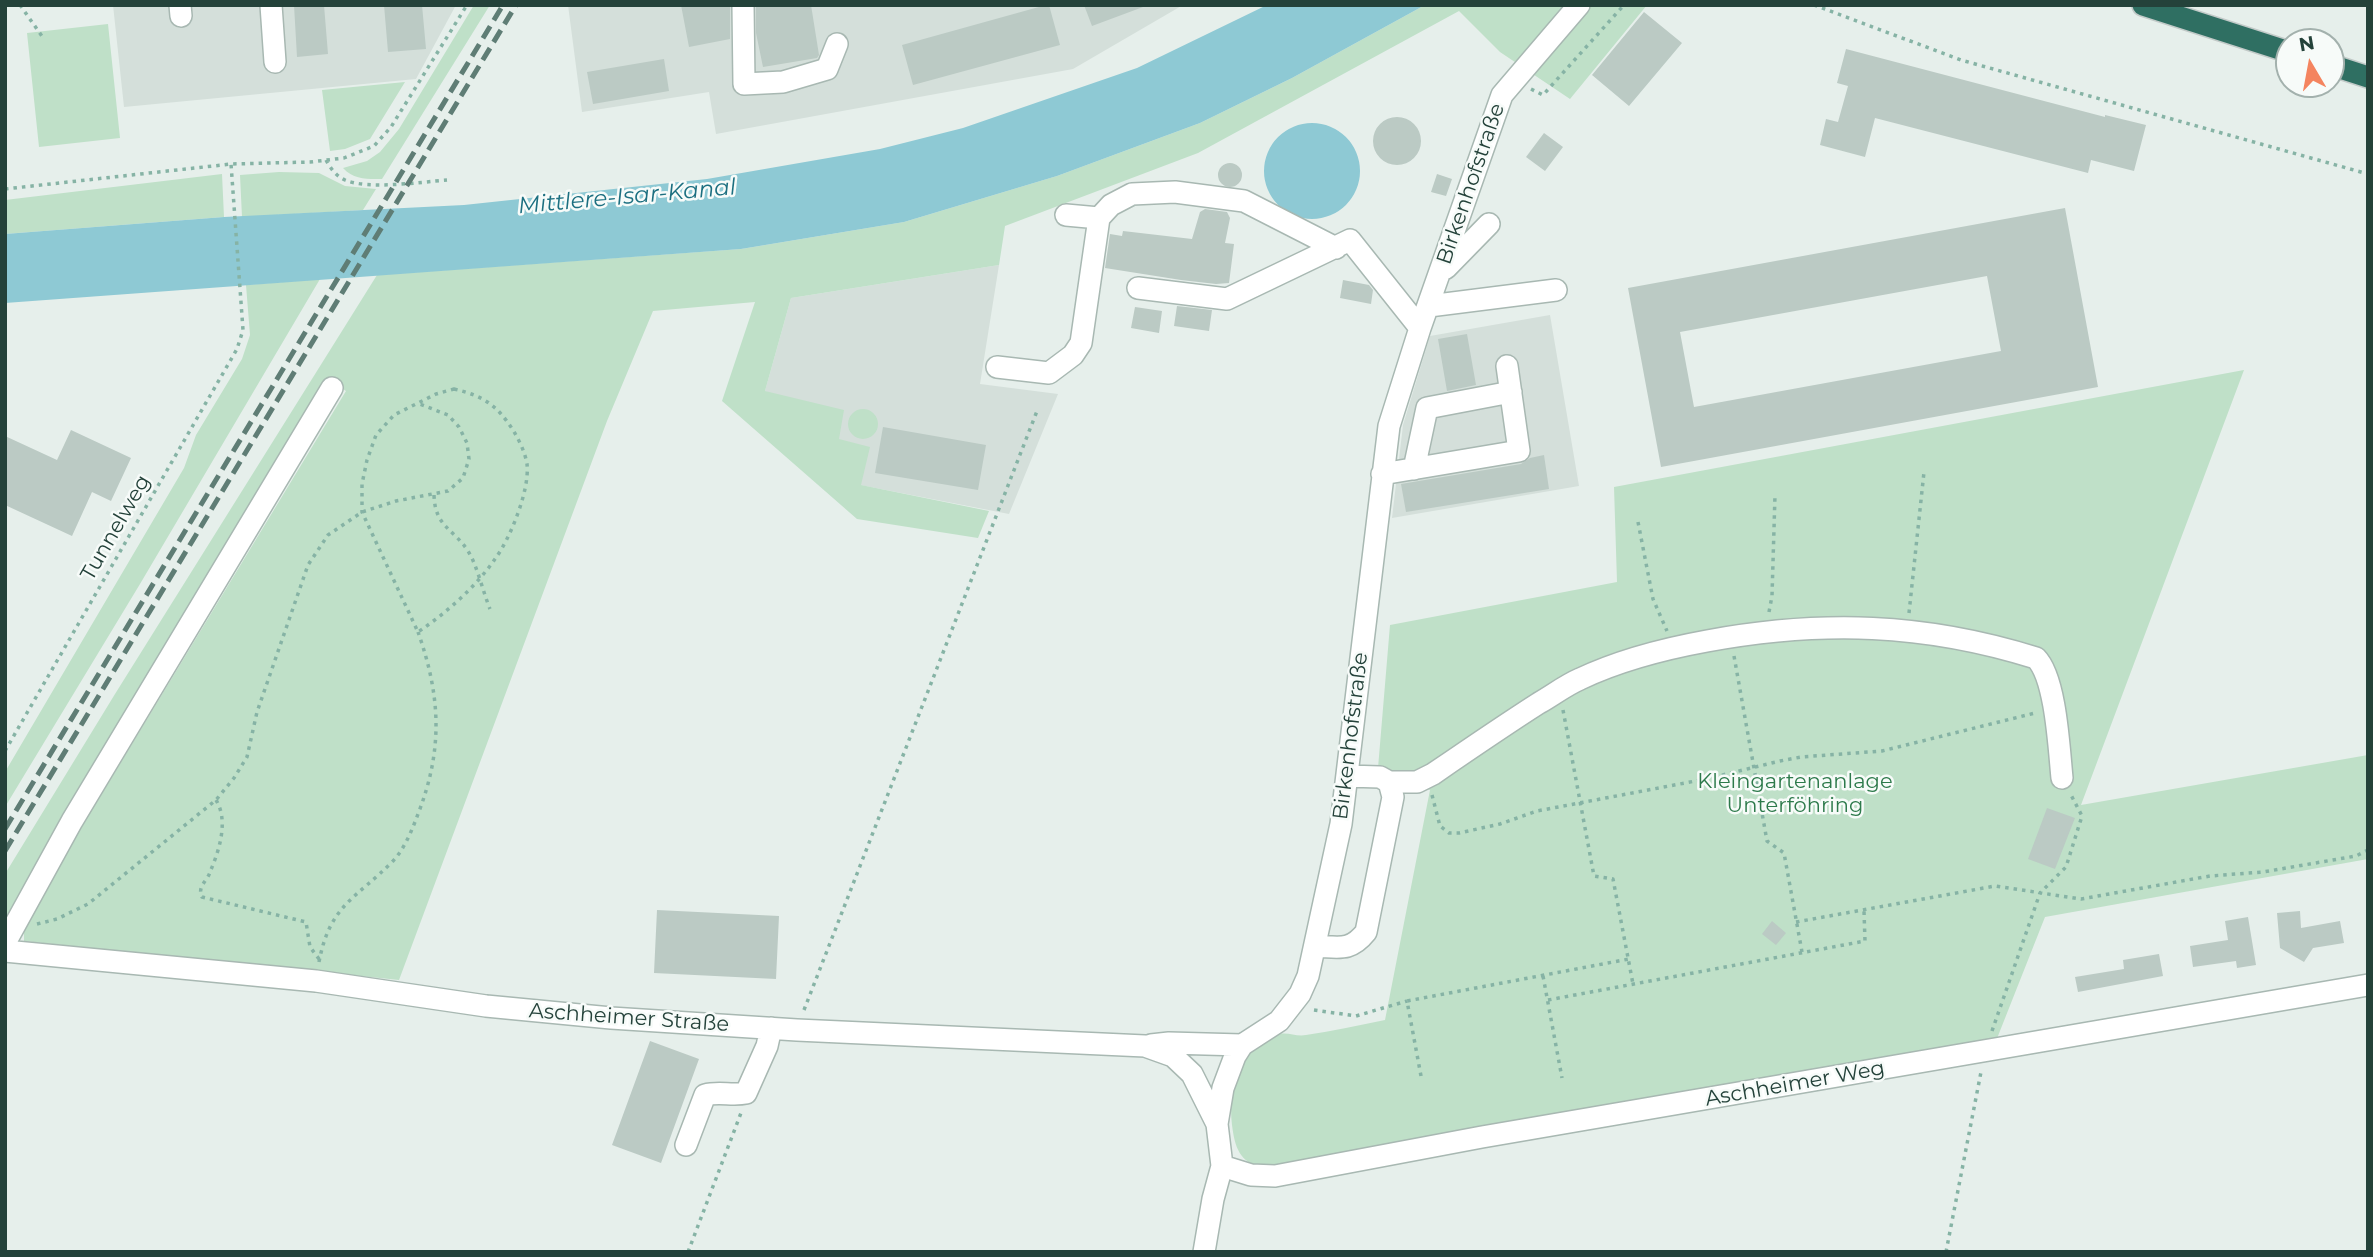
<!DOCTYPE html>
<html>
<head>
<meta charset="utf-8">
<style>
  body { margin:0 }
  #map { position:relative; width:2373px; height:1257px; overflow:hidden; background:#e6efeb; font-family:Montserrat,sans-serif }
  canvas { display:block }
  .frame { position:absolute; inset:0; border:7px solid #24423a; pointer-events:none }
  .north { position:absolute; left:2275px; top:28px; width:70px; height:70px; box-sizing:border-box; background:#f7fbf9; border:2px solid #a3b1ad; border-radius:50%; rotate:350deg; font-size:19px; font-weight:700; line-height:28px; text-align:center; color:#24423a }
  .north::after { content:''; display:block; margin:auto; width:24px; height:32px; background:#f4845f; clip-path:polygon(50% 0,100% 100%,50% 72%,0 100%) }
</style>
</head>
<body>
<div id="map">
<canvas width="2373" height="1257"></canvas>
<div class="frame"></div>
<div class="north">N</div>
</div>
<script>
const context = document.querySelector('canvas').getContext('2d');
context.lineJoin = 'round';
function fillPath(path, color) { context.fillStyle = color; context.fill(path, 'evenodd'); }
function trace(path, color, width, dash) { context.strokeStyle = color; context.lineWidth = width; context.lineCap = dash ? 'butt' : 'round'; context.setLineDash(dash || []); context.stroke(path); }
function label(font, color, halo, rows, align = 'center') {
  context.font = font + ' Montserrat,sans-serif'; context.lineWidth = 5; context.setLineDash([]); context.textBaseline = 'middle'; context.strokeStyle = halo; context.fillStyle = color; for (const [text, x, y, turn = 0] of rows) {
    context.save(); context.translate(x, y); context.rotate((+turn || 0) * Math.PI / 180); context.textAlign = isNaN(turn) ? turn : align; if (halo) context.strokeText(text, 0, 0); context.fillText(text, 0, 0); context.restore();
  }
}
fillPath(new Path2D(`
  M113,5H456L416,79L124,107Z
  M568,5H1183L1073,69L716,134L709,92L582,112Z
  M999,265L980,384L1058,394L1009,514L860,485L839,439L765,391L791,298Z
  M1550,315L1579,486L1392,518L1403,425L1430,336Z`), '#d4dfda');
fillPath(new Path2D(`
  M474,5H490L382,179C367,179 354,180 343,168L367,161L380,152L399,129Z
  M1425,5H1647L1570,99L1500,52L1459,11L1198,153L1005,226L999,265L791,298L765,391L844,410L839,439L870,447L861,485L989,511L978,538L857,519L722,401L755,302L653,311L607,421L399,980L24,941V922L346,391L329,380L130,702L5,929V874L115,694L377,275L741,249L904,222L1057,176L1200,123L1292,78Z
  M108,24L120,138L39,147L27,33Z
  M405,82L370,139L345,149L330,151L322,90Z
  M279,172L319,173L345,186L376,189L363,210L242,217L240,175Z
  M222,174L224,217L5,234V200Z
  M320,279L140,584L5,807V772L184,468L196,435L242,359L250,335L246,285Z
  M2244,370L2081,805L2368,755V859L2045,917L1996,1041L1263,1169C1239,1161 1235,1148 1232,1125C1228,1086 1237,1046 1280,1034C1288,1032 1297,1037 1306,1035C1333,1031 1359,1025 1385,1020L1430,790L1378,768L1390,625L1617,582L1614,487Z
  M848 424a15 15 0 1 1 30 0a15 15 0 1 1-30 0Z`), '#bfe0c8');
fillPath(new Path2D(`
  M1267,5H1425L1292,78L1200,123L1057,176L904,222L741,249L5,303V234L224,217L464,205L707,179L880,149L963,128L1137,68Z
  M1264 171a48 48 0 1 1 96 0a48 48 0 1 1-96 0Z`), '#8ec9d4');
fillPath(new Path2D(`
  M294,5H324L328,54L297,57Z
  M384,5H422L426,49L388,52Z
  M681,5H730V39L689,47Z
  M756,5H811L819,55L817,58L763,67L756,33Z
  M1046,5H1049L1060,45L913,85L902,45Z
  M1084,5H1143V7L1092,26Z
  M1644,12L1682,43L1629,106L1592,75Z
  M1846,49L2105,117V115L2146,125L2134,171L2091,160L2088,173L1875,118L1865,157L1820,145L1826,119L1838,122L1848,86L1837,83Z
  M664,59L669,91L593,104L587,72Z
  M1373 141a24 24 0 1 1 48 0a24 24 0 1 1-48 0Z
  M1544,133L1563,147L1545,171L1526,157Z
  M1218 175a12 12 0 1 1 24 0a12 12 0 1 1-24 0Z
  M1437,174L1452,179L1446,196L1431,192Z
  M2065,208L2098,387L1661,467L1628,288ZM1987,276L2001,351L1694,407L1680,332Z
  M1205,209L1227,212L1230,218L1225,243L1234,244L1229,283L1216,284L1181,280L1105,268L1110,234L1122,236L1123,231L1192,239L1200,212Z
  M1343,280L1369,285L1373,290L1371,304L1340,298Z
  M1177,306L1212,310L1209,331L1174,326Z
  M1135,307L1162,311L1159,333L1131,328Z
  M1467,334L1476,385L1447,391L1438,339Z
  M883,427L986,445L978,490L875,473Z
  M71,430L131,458L111,501L92,492L72,536L5,505V436L57,460Z
  M1544,455L1549,489L1406,512L1401,484L1521,464L1530,458Z
  M2047,808L2075,818L2055,869L2028,859Z
  M657,910L779,916L776,979L654,973Z
  M2300,911L2301,928L2340,921L2344,943L2313,948L2304,962L2280,948L2277,913Z
  M2248,917L2256,965L2237,968L2236,961L2193,967L2190,946L2228,940L2225,921Z
  M1772,921L1786,933L1776,945L1762,934Z
  M2159,954L2163,976L2078,992L2075,977L2124,969L2123,960Z
  M650,1041L699,1059L661,1163L612,1145Z`), '#bbcac4');
const minor = new Path2D(`
  M180,5L181,16
  M271,5L275,62
  M743,5L744,84L783,82L827,69L837,44
  M1066,215L1099,218
  M1446,268L1489,224
  M1138,288L1227,299L1350,240L1420,328
  M1429,306L1556,290
  M997,367L1049,373L1073,355L1081,343L1099,218L1111,205L1132,194L1175,192L1244,201L1336,248
  M1414,469L1427,408L1511,392
  M1382,474L1519,451L1507,366
  M1389,782H1417L1433,774C1468,750 1503,726 1539,703C1553,695 1566,685 1580,679C1620,660 1663,649 1707,641C1822,620 1924,623 2036,658C2056,678 2059,749 2062,778
  M5,943L72,821L332,388
  M1316,946C1339,947 1350,952 1366,932L1393,797L1389,782L1380,777L1347,776
  M5,951L316,981L486,1006L611,1018L797,1030L1145,1046L1173,1056L1192,1074L1217,1124
  M1151,1045L1169,1043L1242,1045L1279,1021L1300,994L1308,976L1341,824L1389,426L1420,328L1502,95L1579,5
  M686,1145L705,1095C719,1091 732,1096 746,1093L767,1046L771,1028
  M1222,1166L1251,1175L1275,1176L1482,1137L2368,985
  M1204,1252L1213,1199L1222,1166L1217,1124L1223,1088L1235,1056L1242,1045`);
const highway = new Path2D(`
  M2143,5L2289,52
  M2331,65L2368,77`);
trace(minor, '#a8b8b2', 24);
trace(highway, '#c2cac8', 24);
trace(new Path2D(`
  M20,5L44,39
  M1814,5L1961,60L2368,174
  M1531,89L1543,95L1624,5
  M326,160C331,169 336,176 345,180C368,190 421,182 447,180
  M5,189L231,164L310,162L344,158L374,146L391,127L467,5
  M454,389C483,396 496,404 513,430C519,440 525,452 527,464C530,490 510,539 495,559C475,588 446,613 418,632L362,512V484L367,460L376,435L394,415L436,394Z
  M434,495C435,527 453,528 468,551C477,565 483,592 490,609
  M1638,522L1653,599L1667,631
  M1769,612L1772,596L1775,495
  M1909,613L1924,472
  M1734,656L1767,841L1784,853L1802,952
  M1563,710L1594,876L1613,879L1633,984
  M5,751L237,349L243,330L231,164
  M1432,795L1440,826L1449,833H1459L1500,824L1537,811L1706,779L1780,761L1801,757L1882,751L2035,713
  M216,800C229,821 219,851 210,872C207,882 197,886 202,897L306,922L310,947L319,959
  M1796,922L1995,886L2081,899L2210,876L2263,872L2356,856L2368,850
  M37,924L57,919L88,904L216,800L234,778L247,757L257,712L308,565L328,535L362,512L396,501L448,491L463,478L469,459L467,443L459,427L448,415L417,403
  M319,962C330,904 356,899 393,861C405,848 412,830 418,814C443,750 441,697 418,632
  M1543,976L1562,1078
  M1548,1000L1865,941L1864,911
  M804,1010L1037,411
  M1314,1010L1356,1016L1407,1001
  M1992,1031L2040,893L2066,867L2082,816L2070,793
  M1421,1076L1407,1001L1629,959
  M688,1252L741,1113
  M1946,1252L1981,1072`), '#86b3a5', 3.5, [3.5, 5]);
trace(minor, '#fff', 21);
trace(highway, '#2f6f62', 21);
trace(new Path2D(`
  M5,829L503,5
  M5,851L516,5`), '#5f7d75', 5, [14, 7]);
label('21px', '#24423a', '#f7fbf9', [
  ["Birkenhofstraße",1471,184,-71],
  ["Tunnelweg",116,528,-60],
  ["Birkenhofstraße",1351,736,-83],
  ["Aschheimer Straße",629,1018,4],
  ["Aschheimer Weg",1795,1084,-10]
]);
label('21px', '#2d7a4b', '#f7fbf9', [
  ["Kleingartenanlage",1795,782],
  ["Unterföhring",1795,806]
]);
label('italic 23px', '#1c6f80', '#f7fbf9', [
  ["Mittlere-Isar-Kanal",627,197,-5]
]);
</script>
</body>
</html>
